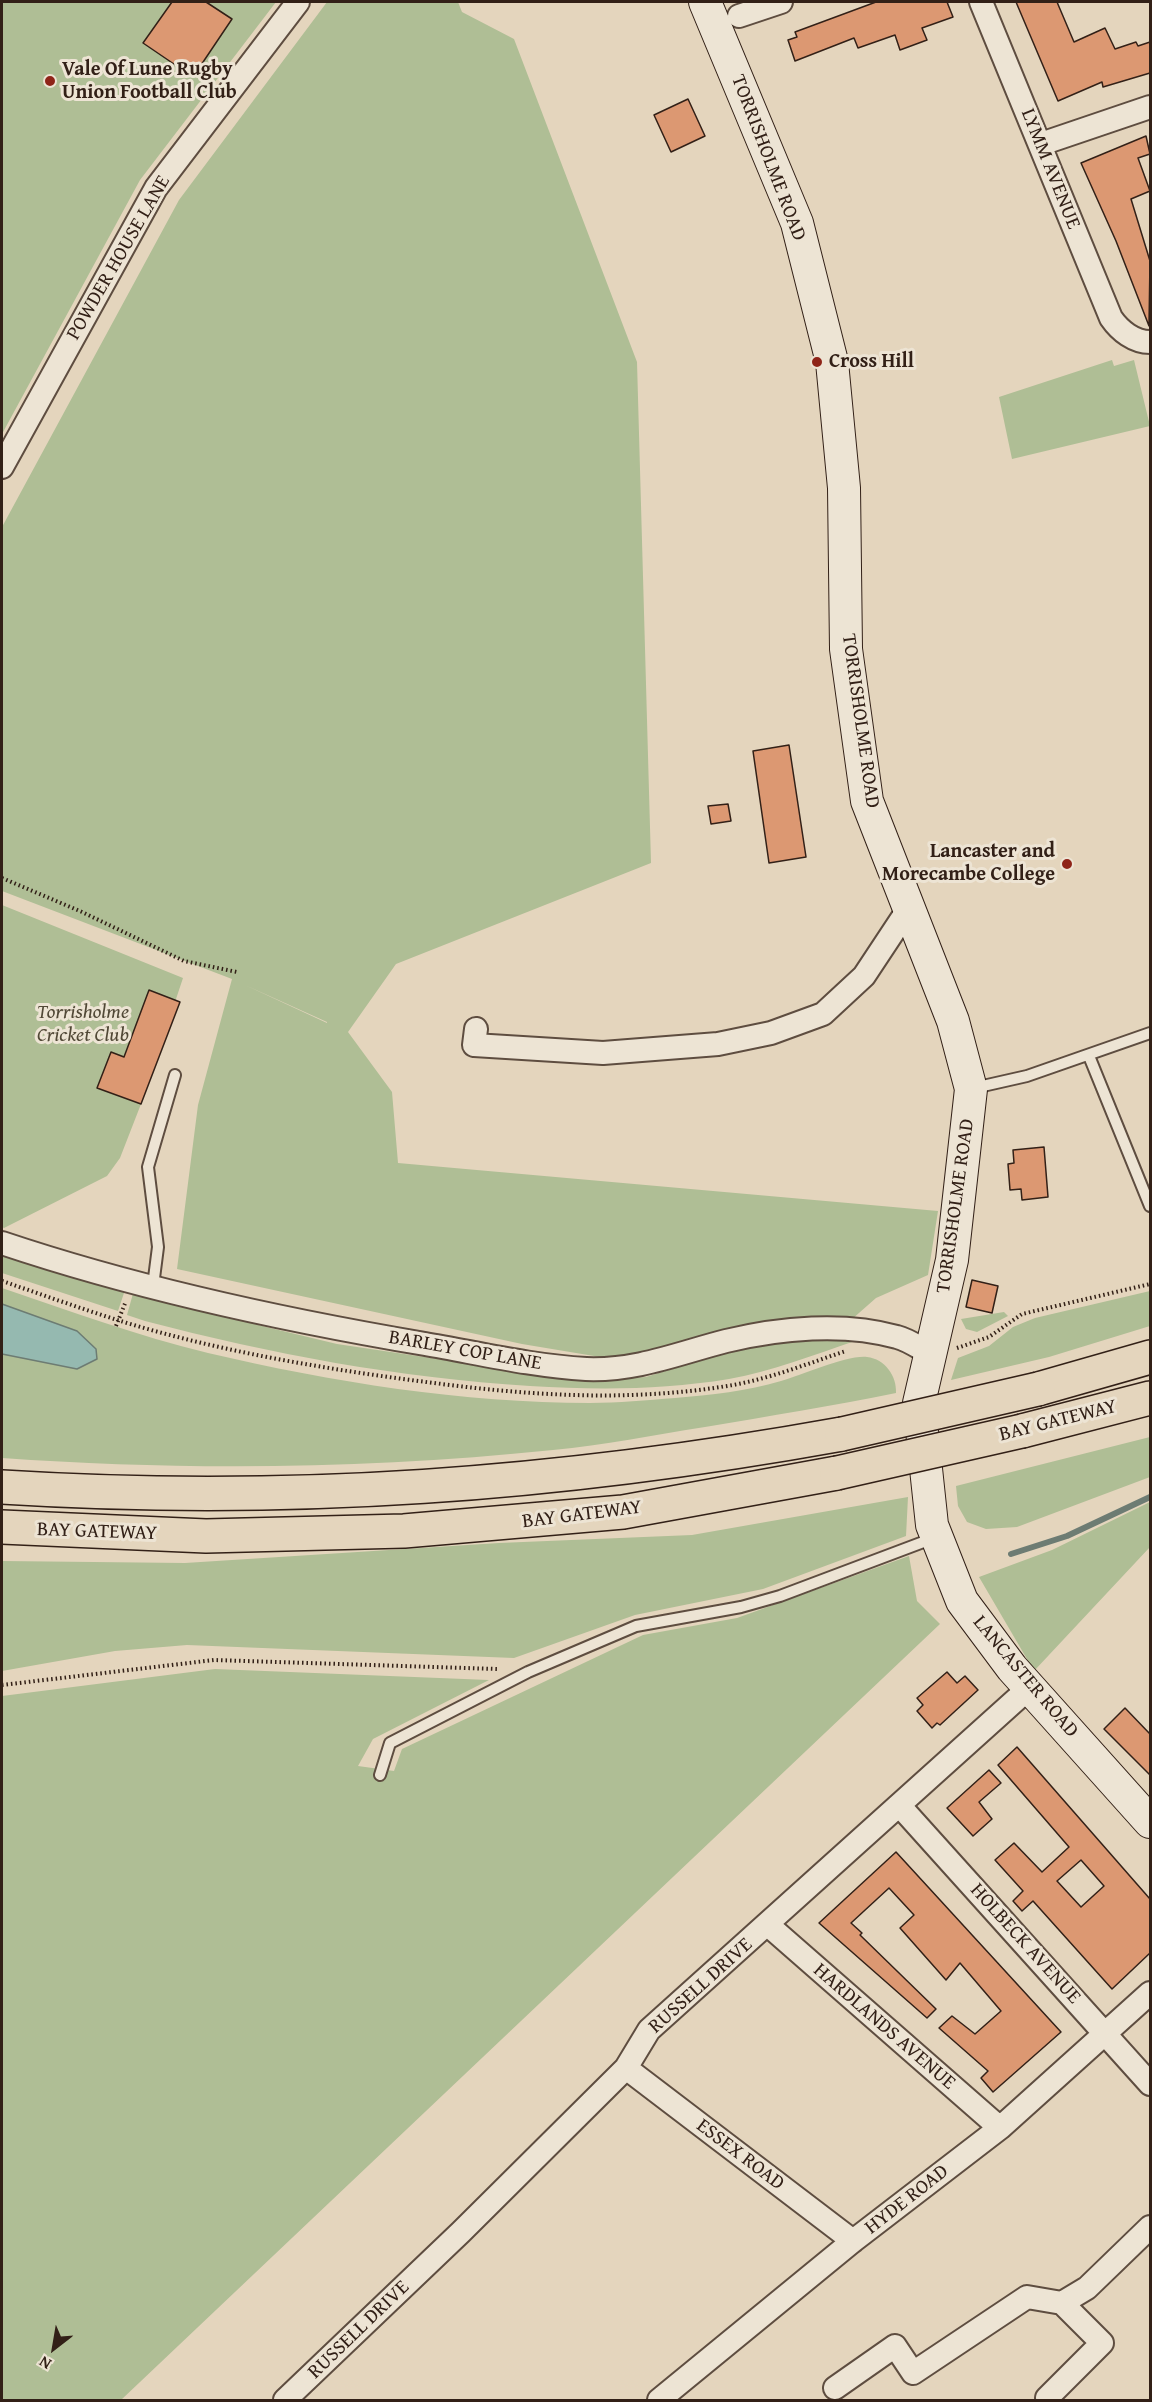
<!DOCTYPE html>
<html>
<head>
<meta charset="utf-8">
<style>
  body { margin:0 }
  #map { position:relative; width:1152px; height:2402px; overflow:hidden; background:#e4d5bd; font-family:"Gentium Book Plus",serif }
  canvas { display:block }
  .frame { position:absolute; inset:0; border:3px solid #322017; pointer-events:none }
  .north { position:absolute; left:24px; top:2318px; width:60px; height:60px; -webkit-text-stroke:4px #ede4d4; paint-order:stroke; rotate:211deg; font-size:16px; font-weight:700; line-height:24px; text-align:center; color:#322017 }
  .north::after { content:''; display:block; margin:auto; width:21px; height:27px; background:#322017; clip-path:polygon(50% 0,100% 100%,50% 72%,0 100%) }
</style>
</head>
<body>
<div id="map">
<canvas width="1152" height="2402"></canvas>
<div class="frame"></div>
<div class="north">N</div>
</div>
<script>
const context = document.querySelector('canvas').getContext('2d');
context.lineJoin = 'round';
function fillPath(path, color) { context.fillStyle = color; context.fill(path, 'evenodd'); }
function trace(path, color, width, dash) { context.strokeStyle = color; context.lineWidth = width; context.lineCap = dash ? 'butt' : 'round'; context.setLineDash(dash || []); context.stroke(path); }
function label(font, color, halo, rows, align = 'center') {
  context.font = font + ' "Gentium Book Plus",serif'; context.lineWidth = 6; context.setLineDash([]); context.textBaseline = 'middle'; context.strokeStyle = halo; context.fillStyle = color; for (const [text, x, y, turn = 0] of rows) {
    context.save(); context.translate(x, y); context.rotate((+turn || 0) * Math.PI / 180); context.textAlign = isNaN(turn) ? turn : align; if (halo) context.strokeText(text, 0, 0); context.fillText(text, 0, 0); context.restore();
  }
}
fillPath(new Path2D(`
  M2,2H276L140,180L2,434Z
  M327,2H458L462,12L514,39L637,362L651,863L396,964L348,1032L392,1092L398,1163L938,1211L928,1275L876,1298L851,1320L618,1360L522,1344L177,1269L198,1105L232,979L2,891V527L179,200ZM245,985L327,1022V1023Z
  M1112,360L1114,366L1134,360L1150,426L1012,459L999,397Z
  M2,905L183,978L141,1104L120,1158L107,1176L4,1228L2,1227Z
  M2,1252L125,1290L118,1311L2,1273Z
  M2,1288C70,1311 138,1336 208,1353C332,1382 463,1403 590,1403C618,1403 647,1400 675,1398C711,1395 747,1391 781,1381C803,1375 846,1355 867,1357C885,1359 897,1376 896,1393C833,1406 769,1416 705,1427C654,1435 604,1445 553,1450C370,1469 185,1471 2,1458Z
  M134,1290L262,1326L337,1344L572,1379L607,1380L646,1377L730,1351L810,1339L855,1341C814,1355 772,1371 729,1379C662,1390 597,1390 530,1386C399,1378 271,1354 145,1321L127,1315Z
  M1150,1291V1326L1049,1357L951,1380L958,1358L989,1346L1013,1327L1035,1318Z
  M1004,1312L1008,1316L977,1332L966,1329L961,1319Z
  M1150,1437V1477L1017,1527L986,1529L967,1522L958,1506L956,1486Z
  M908,1497L906,1536L763,1589L635,1615L514,1658L187,1645L115,1651L2,1671V1561L185,1563L499,1543L692,1535Z
  M1150,1502V1547L1034,1671L979,1577L1052,1550Z
  M909,1556L917,1601L940,1624L121,2400H2V1696L215,1669L489,1680L373,1739L358,1766L394,1771L402,1749L643,1635L737,1618Z`), '#afbe95');
const water = new Path2D(`
  M2,1304L77,1331L96,1349L97,1359L77,1369L2,1354Z`);
fillPath(water, '#95b9b0');
trace(water, '#6d7c73', 1.5);
trace(new Path2D(`
  M1011,1554L1067,1536L1150,1497`), '#6d7c73', 6);
const building = new Path2D(`
  M172,2H206L232,19L193,77L143,43Z
  M876,2H947L953,17L922,28L927,40L900,50L895,35L858,48L854,38L795,61L788,40L797,37L795,32Z
  M1016,2H1057L1074,42L1105,28L1115,49L1136,42L1138,46L1150,42V73L1103,87L1102,82L1058,101Z
  M688,99L705,136L671,152L654,115Z
  M1146,136L1150,154L1138,158L1150,191L1131,199L1150,261L1149,326L1116,241L1081,163Z
  M789,745L806,857L769,863L753,751Z
  M728,804L731,821L711,824L708,806Z
  M149,990L180,1002L141,1104L97,1088L111,1052L124,1057Z
  M1044,1147L1048,1197L1022,1200L1021,1189L1010,1190L1008,1164L1014,1163L1013,1150Z
  M972,1280L998,1286L992,1313L966,1307Z
  M947,1672L957,1683L965,1676L978,1690L940,1725L937,1723L932,1728L917,1711L923,1705L917,1698Z
  M1125,1708L1150,1734V1775L1104,1729Z
  M1017,1747L1150,1899V1953L1112,1989L1033,1901L1022,1911L1013,1901L1023,1891L995,1860L1014,1843L1042,1872L1069,1847L998,1765ZM1081,1860L1104,1886L1081,1907L1057,1881Z
  M989,1770L1001,1783L979,1802L992,1819L973,1836L947,1808Z
  M896,1852L1061,2032L993,2092L981,2078L988,2071L939,2028L952,2016L975,2034L1001,2011L960,1963L946,1980L900,1928L914,1915L889,1888L851,1923L862,1933L860,1935L936,2009L927,2018L819,1923Z`);
fillPath(building, '#dc9872');
trace(building, '#322017', 1.5);
const lane = new Path2D(`
  M1089,1056L1150,1206
  M974,1088L1027,1076L1150,1033
  M153,1286L158,1247L148,1167L175,1075
  M380,1775L390,1743L528,1672L636,1626L741,1607L780,1596L934,1538`);
const street = new Path2D(`
  M981,2L1111,318C1120,331 1134,342 1150,342
  M739,16L781,2
  M1041,144L1150,107
  M2,467L156,188L298,2
  M476,1029L474,1045L603,1053L718,1044L771,1033L823,1014L864,976L909,908
  M2,1243C139,1289 283,1320 425,1344C478,1353 532,1366 586,1369C637,1371 679,1353 726,1341C780,1328 844,1322 897,1337C909,1340 921,1349 931,1354
  M899,1805L1150,2084
  M768,1925L1000,2128
  M626,2068L853,2241
  M835,2388L895,2346L913,2373L1027,2297L1062,2303L1087,2288L1150,2227
  M285,2400L461,2232L626,2068L649,2030L1029,1688
  M659,2400L853,2241L1000,2128L1150,1993
  M1049,2400L1047,2398L1102,2343L1062,2303`);
const secondary = new Path2D(`
  M705,2L797,223L832,362L844,488L846,649L867,801L953,1021L971,1089L952,1260L919,1403L932,1525L962,1601L1012,1668L1150,1822`);
const highway = new Path2D(`
  M1038,1389L1150,1357
  M1022,1431L1150,1398
  M2,1487C289,1505 559,1485 842,1434
  M2,1527L206,1536L404,1531L623,1512L837,1473`);
trace(lane, '#5e4d40', 14);
trace(street, '#5e4d40', 26);
trace(secondary, '#322017', 34);
trace(highway, '#322017', 36);
trace(new Path2D(`
  M2,878L82,912L184,961L237,972
  M2,1281C43,1295 85,1310 127,1323C227,1353 331,1370 434,1383C533,1396 634,1402 733,1385C772,1378 809,1363 846,1351
  M116,1326L126,1301
  M957,1348L989,1337L1022,1314L1150,1284
  M2,1685L214,1660L497,1669`), '#322017', 4, [1.5, 3]);
trace(lane, '#ede4d4', 10);
trace(street, '#ede4d4', 22);
trace(secondary, '#ede4d4', 32);
trace(highway, '#e4d5bd', 33);
const highwayBridge = new Path2D(`
  M842,1434L1038,1389
  M837,1473L1022,1431`);
trace(highwayBridge, '#322017', 36, []);
trace(highwayBridge, '#e4d5bd', 33);
for (const [x, y, r, color] of [
  [50,81,6,"#8f2418"],
  [817,362,6,"#8f2418"],
  [1067,864,6,"#8f2418"]
]) { const dot = new Path2D(); dot.arc(x, y, r, 0, 2 * Math.PI); context.fillStyle = color; context.fill(dot); trace(dot, '#ede4d4', 2); }
label('bold 20px', '#322017', '#ede4d4', [
  ["Vale Of Lune Rugby",62,70],
  ["Union Football Club",62,93],
  ["Cross Hill",829,362],
  ["Lancaster and",1055,852,"right"],
  ["Morecambe College",1055,875,"right"]
], 'left');
label('20px', '#322017', '#ede4d4', [
  ["TORRISHOLME ROAD",768,158,69],
  ["LYMM AVENUE",1050,169,68],
  ["POWDER HOUSE LANE",119,258,-60],
  ["TORRISHOLME ROAD",860,721,82],
  ["TORRISHOLME ROAD",956,1206,-82],
  ["BARLEY COP LANE",465,1351,10],
  ["BAY GATEWAY",1058,1421,-14],
  ["BAY GATEWAY",582,1515,-7],
  ["BAY GATEWAY",97,1532,2],
  ["LANCASTER ROAD",1025,1677,50],
  ["HOLBECK AVENUE",1025,1944,48],
  ["RUSSELL DRIVE",701,1986,-42],
  ["HARDLANDS AVENUE",884,2027,41],
  ["ESSEX ROAD",740,2155,37],
  ["HYDE ROAD",907,2200,-38],
  ["RUSSELL DRIVE",359,2330,-44]
]);
label('italic 20px', '#514836', '#ede4d4', [
  ["Torrisholme",83,1013],
  ["Cricket Club",83,1036]
]);
</script>
</body>
</html>
